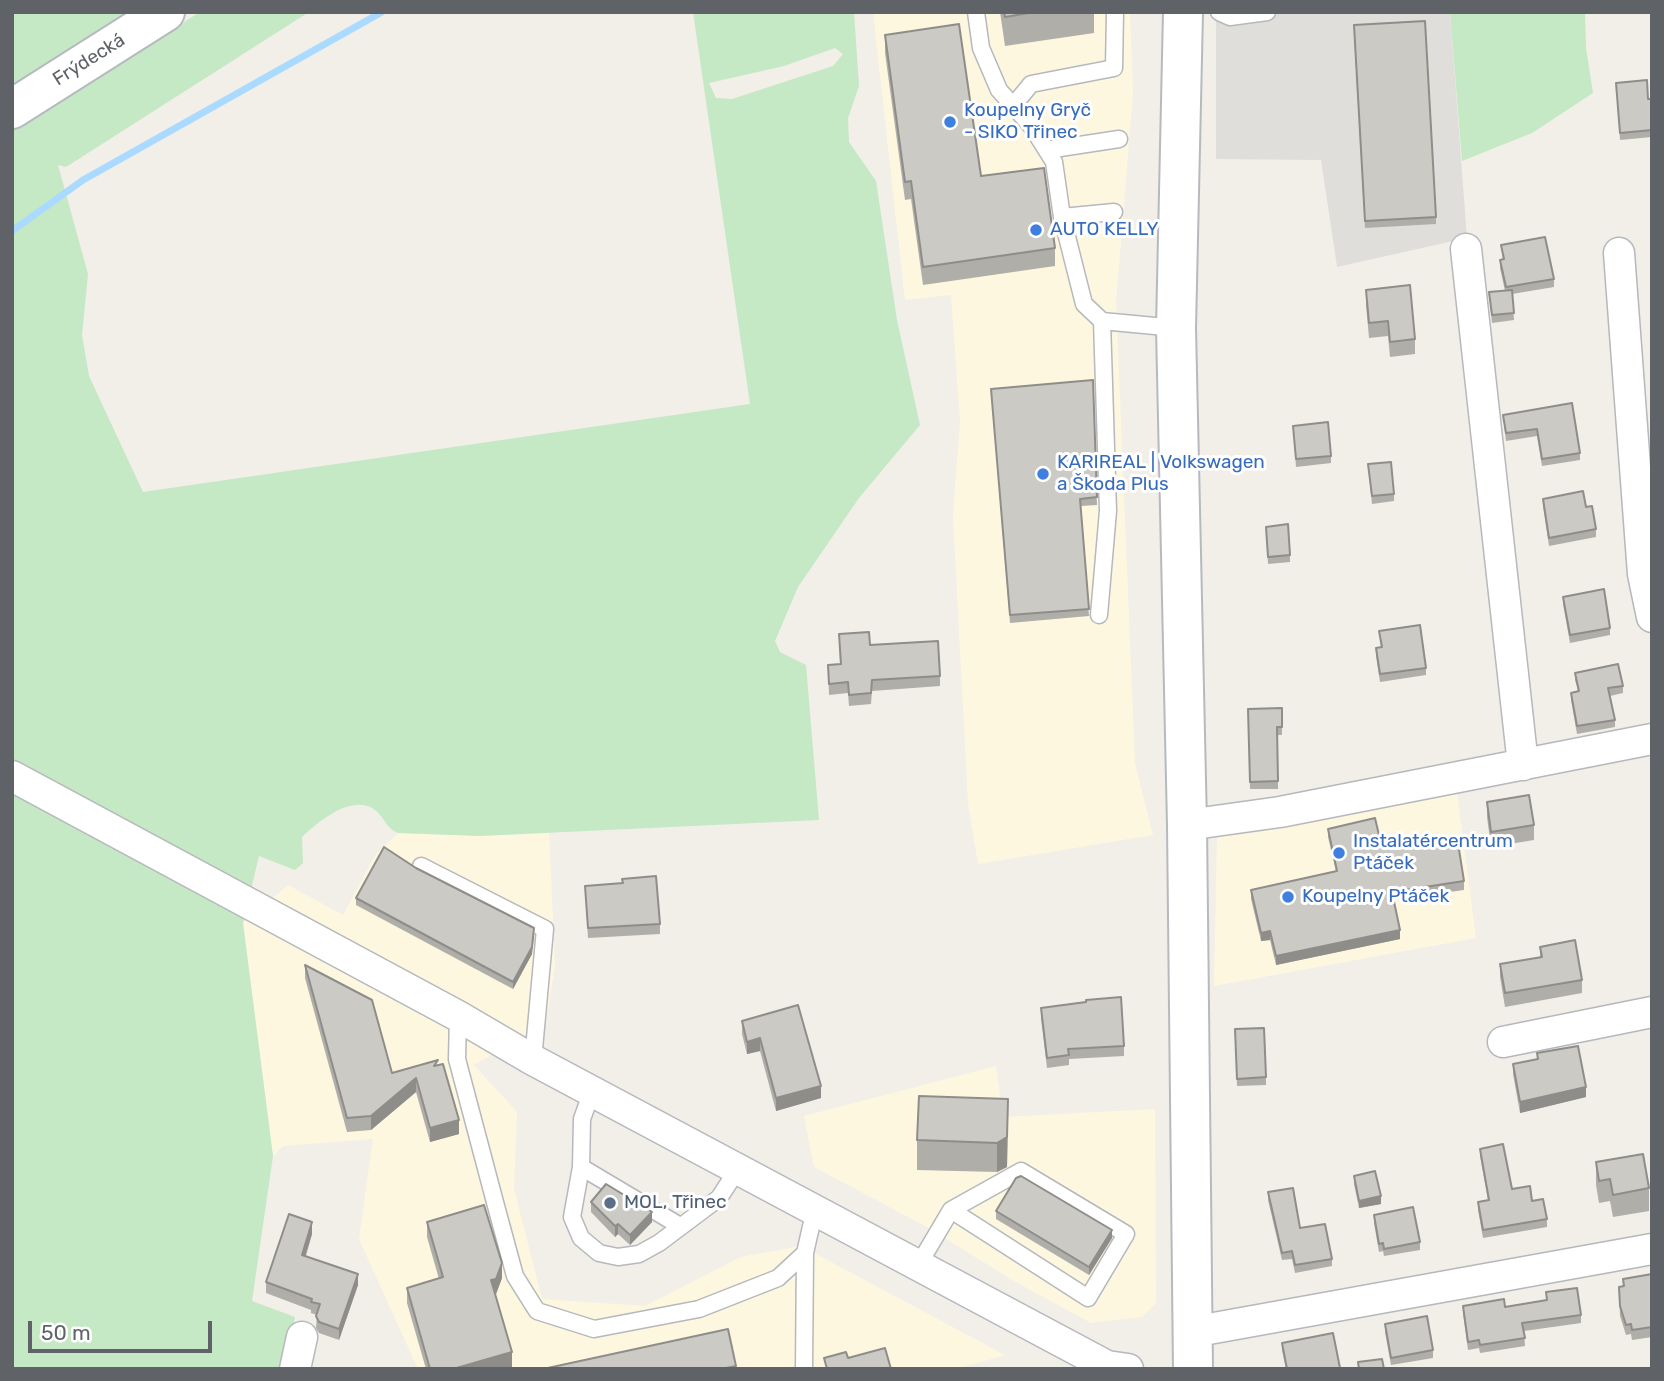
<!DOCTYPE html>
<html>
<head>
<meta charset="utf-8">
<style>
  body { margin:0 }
  #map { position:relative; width:1664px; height:1381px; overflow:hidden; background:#f1efe8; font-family:Rubik,sans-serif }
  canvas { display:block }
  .frame { position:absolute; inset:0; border:14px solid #5f6368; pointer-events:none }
  .scale { position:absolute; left:28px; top:1321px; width:184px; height:32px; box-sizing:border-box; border:4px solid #5f6368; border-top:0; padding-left:9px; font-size:21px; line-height:24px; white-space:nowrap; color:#5f6368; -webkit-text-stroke:5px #fff; paint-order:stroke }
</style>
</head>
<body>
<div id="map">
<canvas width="1664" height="1381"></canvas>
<div class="frame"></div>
<div class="scale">50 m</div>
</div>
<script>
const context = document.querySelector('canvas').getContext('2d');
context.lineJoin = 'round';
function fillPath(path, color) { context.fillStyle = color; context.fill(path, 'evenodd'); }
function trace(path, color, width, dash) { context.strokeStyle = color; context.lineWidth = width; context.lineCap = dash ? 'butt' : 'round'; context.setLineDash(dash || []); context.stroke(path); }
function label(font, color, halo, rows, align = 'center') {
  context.font = font + ' Rubik,sans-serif'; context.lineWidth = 6; context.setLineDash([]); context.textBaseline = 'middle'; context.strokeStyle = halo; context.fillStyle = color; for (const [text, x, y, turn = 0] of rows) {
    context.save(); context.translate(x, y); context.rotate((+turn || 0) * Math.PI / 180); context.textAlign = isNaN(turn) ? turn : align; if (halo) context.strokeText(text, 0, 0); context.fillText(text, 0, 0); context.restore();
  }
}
fillPath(new Path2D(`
  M873,12H1130L1133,94L1116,301L1135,764L1153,835L978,864L968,803L953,515L960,421L951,295L905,300Z
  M1456,785L1476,938L1214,986L1217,837Z
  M398,833L480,836L549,833L555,965L546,1023L474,1065L517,1112L514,1189L542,1299L645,1306L741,1257L801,1246L1005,1355L956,1369H418L359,1239L373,1139L283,1146L273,1156L243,923L288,885L343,915L376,854Z
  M996,1066L1003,1117L1155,1109L1156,1303L1142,1317L1091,1323L1014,1281L927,1227L814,1167L804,1116Z`), '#fef7e0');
fillPath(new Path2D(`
  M1216,12H1450L1467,238L1337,267L1321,160L1216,159Z`), '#e0deda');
fillPath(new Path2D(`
  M12,12H130L12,87Z
  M200,12H309L66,167L58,165L88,274L82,335L89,376L143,492L750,404L693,12H854L859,86L848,118L849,142L876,181L897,320L920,425L859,498L798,587L775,641L780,652L806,665L819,820L480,836L398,833C386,828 385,818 375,810C352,793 318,822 302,837L303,863L295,870L259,856L243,923L273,1156L252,1301L295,1317L284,1369H12V130ZM835,48L843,54L833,66L732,99L716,98L709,83L784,66Z
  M1450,12H1585L1586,48L1593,93L1532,133L1462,161Z`), '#c5e8c5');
trace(new Path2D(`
  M12,231L83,180L382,12`), '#aadaff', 7);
const service = new Path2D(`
  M976,12L981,48L999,90L1032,127L1054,162L1062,217L1084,304L1102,321L1176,328
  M1219,12L1230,17L1267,12
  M1013,106L1031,84L1114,68L1115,12
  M1047,150L1119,139
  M1062,217L1114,212
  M1099,615L1108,511L1102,321
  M421,866L545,929L533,1060
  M458,1016L457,1059L496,1206L515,1276L537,1311L594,1329L699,1309L778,1278L805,1253
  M592,1091L582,1119L581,1167L572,1217L581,1238L599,1253L618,1257L639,1254L659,1243L719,1198L738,1169
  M581,1167L680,1226
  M919,1264L951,1210L1088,1298L1126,1234L1021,1171L951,1210
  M804,1369L805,1253L815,1209`);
const minor = new Path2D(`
  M1466,249L1523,765
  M1619,253L1643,574L1652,617
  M12,776L458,1016L533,1060L1107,1366L1128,1369
  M1187,825L1280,812L1652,739
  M1503,1042L1652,1012
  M1192,1332L1652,1249
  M295,1369L302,1337`);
const secondary = new Path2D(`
  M1183,12L1176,328L1187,825L1193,1369
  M12,109L165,12`);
trace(service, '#b5b8bc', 19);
trace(minor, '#b5b8bc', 33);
trace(secondary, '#b6babf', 42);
trace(service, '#fff', 16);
trace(minor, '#fff', 30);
trace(secondary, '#fff', 38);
fillPath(new Path2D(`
  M1000,12H1094V33L1005,46Z
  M1354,33L1436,217V224L1365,228Z
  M885,35L981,176L1055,248V266L923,285L911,199L905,200L885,53Z
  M1616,83L1648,99H1652V137L1620,140Z
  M1501,245L1554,279V287L1512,294L1514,320L1492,323L1489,292L1505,291L1500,268V260H1503Z
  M1366,290L1415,339V354L1390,357L1388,336L1369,338L1366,305Z
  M1093,380L1097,505L1081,506L1089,616L1010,623L991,389Z
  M1572,403L1580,453V460L1542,466L1537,436L1506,441L1503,415Z
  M1293,426L1331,456V463L1296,467Z
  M1368,464L1394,494V501L1372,504Z
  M1543,499L1586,507L1596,529V537L1549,546L1543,506Z
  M1266,527L1290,555V562L1268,564Z
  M1563,597L1610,628V635L1570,643L1563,604Z
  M1379,631L1426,668V675L1380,682L1376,656V648L1381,647Z
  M839,634L870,645L940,676V686L872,691L871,704L849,706L848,693L829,695L828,665L840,664Z
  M1575,673L1623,686V693L1610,696L1615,720V727L1577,734L1571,700V693L1578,691L1575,680Z
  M1282,708V735H1278V789H1250L1248,709Z
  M1487,802L1534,825V840L1491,847L1487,817Z
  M1328,829L1382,848L1464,881V890L1393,900L1400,939L1276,965L1270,940L1261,941L1251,899V890L1336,871L1328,837Z
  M416,868L534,935L532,954L513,989L356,905V898Z
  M622,883L660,924V934L588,938L585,886Z
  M1540,947L1582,980V993L1505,1007L1500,977V964L1540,957Z
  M305,965L392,1073L438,1065L459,1134L430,1142L416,1092L371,1130L347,1132L305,978Z
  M1041,1008L1124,1046V1056L1069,1059V1065L1047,1068L1041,1018Z
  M742,1021L821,1098L776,1111L760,1051L747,1054L742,1034Z
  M1235,1029L1266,1077V1085L1237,1086Z
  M1652,1039V1064L1650,1055V1040Z
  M1537,1053L1586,1097L1520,1113L1513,1074V1064L1537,1059Z
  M1008,1128L1007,1167L997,1172L917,1170V1140Z
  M1480,1149L1512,1189L1532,1201L1547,1219V1227L1483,1238L1478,1210V1202L1488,1200L1480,1156Z
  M1596,1162L1649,1188V1211L1613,1217L1610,1201L1599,1203L1596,1185Z
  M1354,1176L1381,1204L1359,1208L1354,1184Z
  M1268,1192L1300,1228L1332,1259V1266L1295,1273L1292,1259L1282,1260L1268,1200Z
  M591,1202L652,1222L630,1245L618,1234L615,1237L591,1212Z
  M996,1211L1112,1238L1089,1275L996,1219Z
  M1374,1215L1420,1242V1250L1384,1256L1383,1251L1379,1252L1374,1223Z
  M427,1222L502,1278L496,1294H495L512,1367L505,1369H426L407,1303V1288L439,1279L427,1237Z
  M312,1234L306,1256L358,1285L339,1340L319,1333L316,1328L317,1315L311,1313V1310L266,1293V1282Z
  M1652,1274V1337L1632,1340L1631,1334L1626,1335L1620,1316L1619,1287L1623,1286V1279Z
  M1546,1292L1581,1315V1323L1524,1331L1525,1346L1480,1353L1479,1348L1468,1350L1463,1313V1306L1505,1307L1546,1300Z
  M1385,1324L1433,1350V1358L1391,1365L1385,1332Z
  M1333,1333L1340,1369H1286L1282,1350V1343Z`), '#afaea9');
fillPath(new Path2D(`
  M534,928L532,954L513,989V982Z
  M1400,930V939L1276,965V956Z
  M1270,931V940L1261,941V933Z
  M760,1038V1051L747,1054V1042Z
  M416,1078V1092L371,1130V1116Z
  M821,1086V1098L776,1111V1098Z
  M1586,1087V1097L1520,1113V1102Z
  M1008,1099L1007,1167L997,1172V1143Z
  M459,1120V1134L430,1142V1128Z
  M1381,1196V1204L1359,1208V1201Z
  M652,1212V1222L630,1245V1235Z
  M312,1222V1234L302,1266V1255Z
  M618,1224V1234L615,1237V1226Z
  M1112,1230V1238L1089,1275V1267Z
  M502,1263V1278L496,1294L491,1296V1280Z
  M358,1274V1285L339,1340V1329Z
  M512,1352V1367L505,1369H453Z
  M736,1366V1369H721Z`), '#8f8d8a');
const building = new Path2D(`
  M1004,12H1035L1005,17Z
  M1425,21L1436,217L1365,221L1354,25Z
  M959,24L981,176L1044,168L1055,248L923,267L911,181L905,182L885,35Z
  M1647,80L1648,99H1652V130L1620,133L1616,83Z
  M1545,237L1554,279L1506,287L1500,260L1504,259L1501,245Z
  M1410,285L1415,339L1390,342L1388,321L1369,323L1366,290Z
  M1512,290L1514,313L1492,315L1489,292Z
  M1093,380L1097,497L1080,499L1089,609L1010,615L991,389Z
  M1572,403L1580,453L1542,459L1537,429L1506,433L1503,415Z
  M1328,422L1331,456L1296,459L1293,426Z
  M1391,462L1394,494L1372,496L1368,464Z
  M1583,491L1586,507L1592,506L1596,529L1549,538L1543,499Z
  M1288,524L1290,555L1268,557L1266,527Z
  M1604,589L1610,628L1570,635L1563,597Z
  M1420,625L1426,668L1380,674L1376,648L1382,647L1379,631Z
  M869,632L870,645L938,641L940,676L872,680L871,693L849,695L848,682L829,684L828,665L841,664L839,634Z
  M1618,664L1623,686L1608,688L1615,720L1577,726L1571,693L1579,691L1575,673Z
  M1282,708V727H1277L1278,781L1250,782L1248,709Z
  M1529,795L1534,825L1491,832L1487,802Z
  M1375,818L1382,848L1457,837L1464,881L1392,892L1400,930L1276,956L1270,931L1261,933L1251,890L1337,871L1328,829Z
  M384,847L416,868L534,928L532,947L513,982L356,898Z
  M656,876L660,924L588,928L585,886L623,883L622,879Z
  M1575,940L1582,980L1505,993L1500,964L1542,957L1540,947Z
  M305,965L372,1000L392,1073L438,1060L434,1066L443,1064L459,1120L430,1128L416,1078L371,1116L347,1118Z
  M1121,997L1124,1046L1068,1049L1069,1055L1047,1058L1041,1008L1086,1002V1000Z
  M798,1005L821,1086L776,1098L760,1038L747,1042L742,1021Z
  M1264,1028L1266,1077L1237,1079L1235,1029Z
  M1578,1046L1586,1087L1520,1102L1513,1064L1538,1059L1537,1053Z
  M919,1096L1008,1099L1007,1137L997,1143L917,1140Z
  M1503,1144L1512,1189L1530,1186L1532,1201L1543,1199L1547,1219L1483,1230L1478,1202L1489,1200L1480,1149Z
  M1643,1154L1649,1188L1613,1195L1610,1179L1599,1181L1596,1162Z
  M1375,1171L1381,1196L1359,1201L1354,1176Z
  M1021,1176L1112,1230L1089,1267L996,1211L1016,1178Z
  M606,1184L652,1212L630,1235L618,1224L615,1226L591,1202Z
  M1293,1188L1300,1228L1325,1224L1332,1259L1295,1265L1292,1251L1282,1253L1268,1192Z
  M484,1205L502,1263L496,1279L491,1280L512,1352L453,1369H430L407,1288L443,1277L427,1222Z
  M1413,1207L1420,1242L1384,1249L1383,1243L1379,1244L1374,1215Z
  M289,1214L312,1222L302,1255L358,1274L339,1329L319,1322L316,1316L320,1304L311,1302L312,1299L266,1282Z
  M1652,1274V1327L1632,1330L1631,1324L1626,1325L1620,1306L1619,1287L1624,1286L1623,1279Z
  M1577,1288L1581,1315L1522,1323L1525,1338L1480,1345L1479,1340L1468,1342L1463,1306L1504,1299L1505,1307L1547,1300L1546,1292Z
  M1427,1316L1433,1350L1391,1358L1385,1324Z
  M728,1329L736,1366L721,1369H543Z
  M1333,1333L1340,1368L1287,1369L1282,1343Z
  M885,1348L891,1369H827L824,1358L846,1352L848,1358Z
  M1382,1359L1384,1369H1359L1358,1362Z`);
fillPath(building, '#cccac5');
trace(building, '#8f8d8a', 2);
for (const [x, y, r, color] of [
  [950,122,7,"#3f7fe0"],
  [1036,230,7,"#3f7fe0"],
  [1043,474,7,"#3f7fe0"],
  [1339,853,7,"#3f7fe0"],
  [1288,897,7,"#3f7fe0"],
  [610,1203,7,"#5c6f8a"]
]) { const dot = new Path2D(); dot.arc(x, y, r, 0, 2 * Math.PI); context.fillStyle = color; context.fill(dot); trace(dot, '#fff', 2.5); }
label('19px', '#5f6368', '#fff', [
  ["Frýdecká",89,60,-32]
]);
label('19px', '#366cbe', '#fff', [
  ["Koupelny Gryč",964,111],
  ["- SIKO Třinec",964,133],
  ["AUTO KELLY",1050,230],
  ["KARIREAL | Volkswagen",1057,463],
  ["a Škoda Plus",1057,485],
  ["Instalatércentrum",1353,842],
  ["Ptáček",1353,864],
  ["Koupelny Ptáček",1302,897]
], 'left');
label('19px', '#4e5e75', '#fff', [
  ["MOL, Třinec",624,1203]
], 'left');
</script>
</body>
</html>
